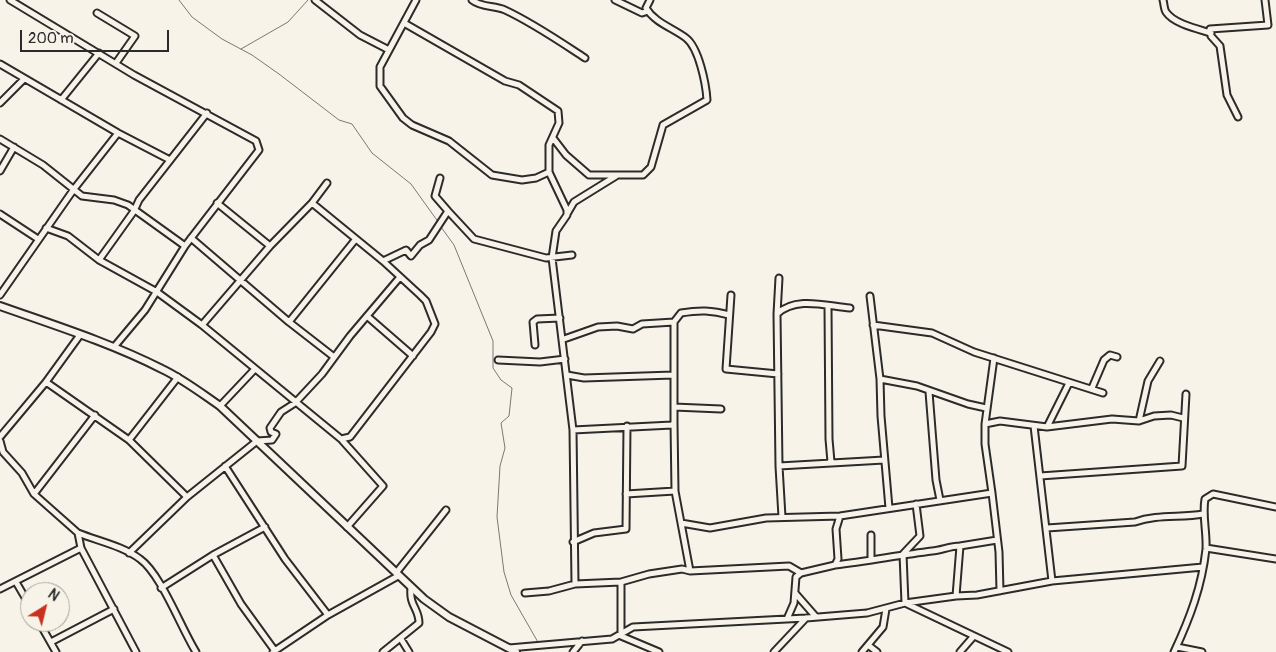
<!DOCTYPE html>
<html>
<head>
<meta charset="utf-8">
<style>
  body { margin:0 }
  #map { position:relative; width:1276px; height:652px; overflow:hidden; background:#f7f3e8; font-family:Pangolin,sans-serif }
  canvas { display:block }
  .north { position:absolute; left:20px; top:582px; width:50px; height:50px; box-sizing:border-box; background:#f7f3e8; border:1px solid #a5a39c; border-radius:50%; rotate:36deg; font-size:14px; font-weight:700; line-height:20px; text-align:center; color:#2b2b2b }
  .north::after { content:''; display:block; margin:auto; width:18px; height:22px; background:#c8321e; clip-path:polygon(50% 0,100% 100%,50% 72%,0 100%) }
  .scale { position:absolute; left:20px; top:30px; width:149px; height:22px; box-sizing:border-box; border:2px solid #2b2b2b; border-top:0; padding-left:6px; font-size:15px; line-height:18px; white-space:nowrap; color:#2b2b2b; -webkit-text-stroke:4px #f7f3e8; paint-order:stroke }
</style>
</head>
<body>
<div id="map">
<canvas width="1276" height="652"></canvas>
<div class="north">N</div>
<div class="scale">200 m</div>
</div>
<script>
const context = document.querySelector('canvas').getContext('2d');
context.lineJoin = 'round';
function trace(path, color, width, dash) { context.strokeStyle = color; context.lineWidth = width; context.lineCap = dash ? 'butt' : 'round'; context.setLineDash(dash || []); context.stroke(path); }
trace(new Path2D(`
  M179,0L192,17L222,39L252,55L279,74L339,120L352,124L372,153L411,184L439,223
  M241,49L288,22L308,0
  M441,227L454,245L493,341V368L501,380L512,388L509,416L501,423L505,448L500,466L497,517L504,572L511,595L539,644`), '#7a7874', 1);
const minor = new Path2D(`
  M10,0L134,75L256,141L259,150L185,246L145,310L114,347
  M315,0L360,35L389,50
  M472,0C482,8 494,5 505,10C533,23 559,41 585,58
  M615,0L642,13L648,11
  M1163,0C1164,3 1164,9 1166,12C1174,24 1198,29 1211,33
  M97,13L135,36L116,63
  M404,23L505,81L519,85L558,111L559,123L549,145V172L536,178L522,180L492,175L449,141L412,125L403,118L380,86V67L416,0
  M0,64L118,133L170,160
  M61,100L99,53
  M0,103L24,79
  M1238,117L1227,95L1220,46L1211,36L1210,29L1268,25L1265,0
  M553,138L566,155L589,175H643L651,167L663,125L707,100C706,84 699,48 686,38C673,28 655,23 646,8L650,0
  M0,139L43,165L82,196L114,200L128,205L185,246
  M0,171L14,147
  M549,172L567,210V215L556,231L552,258L573,430L575,584
  M217,203L270,246
  M312,203L383,261L420,295L426,301L435,324L431,332L350,437L341,439
  M448,211L474,239L546,258L572,255
  M0,214L38,239
  M567,214L574,202L616,176
  M46,228L68,236L99,260L157,292L202,325L341,439L383,486L347,527
  M191,238L289,322L334,357
  M99,260L134,211L139,200L207,113
  M383,261L406,250L411,256L420,245L429,240L448,211L435,196L440,178
  M0,295L74,189L118,133
  M731,295L726,369L778,374
  M870,296L880,379L881,416L889,508
  M828,307L829,439L831,462
  M777,314L779,278
  M367,316L413,356
  M289,322L355,240
  M202,325L270,246L312,203L327,183
  M873,325L932,333L974,352L1103,393
  M564,339L598,327L617,326L633,329L642,324L674,322
  M535,345L533,322L537,319L560,318
  M498,360L540,362L565,359
  M567,375L584,378L673,375
  M880,379L917,386L968,404L986,408
  M46,382L129,440L187,497
  M1092,388L1104,360L1110,355L1117,357
  M929,392L936,480L940,500
  M220,406L254,370
  M674,407L721,409
  M1139,421L1148,381L1160,361
  M674,423L675,491L690,571
  M985,424L994,358
  M1034,426L1052,581
  M1047,427L1069,383
  M573,430L672,425L674,423V322L681,313C699,310 712,310 729,315
  M0,437L46,382L80,335
  M129,440L178,377
  M0,441L3,452L22,473L34,494L78,533L81,548L0,589
  M225,466L285,559L328,615
  M779,466L884,460
  M1040,476L1182,466L1186,394
  M992,493L985,444V424L1000,421L1047,427L1112,419L1139,421L1154,416L1171,415L1183,418
  M34,494L95,415
  M626,494L675,491
  M782,517L779,466L777,314C796,296 826,306 850,308
  M681,523L710,528L766,518L840,516L992,493L999,552L1000,591
  M1047,528L1135,522C1157,514 1181,518 1203,514
  M78,533C98,541 123,546 140,559C161,574 181,628 196,652
  M871,535V560
  M573,542L594,533L626,529L627,426
  M960,546L997,540
  M81,548L136,652
  M1206,548L1276,559
  M129,553L187,497L257,441L272,440L276,434L271,432L270,428L281,412L295,403L322,374L350,336L400,277
  M213,555L241,604L275,651
  M835,565C868,561 900,555 932,551C942,550 950,546 960,546L956,596L905,603L903,554L920,536L916,504
  M396,573L446,510
  M16,582L30,606
  M621,582V636L659,652
  M161,588L213,555L265,527
  M525,593L549,591L575,584L621,582L649,574L682,569L690,571L789,566L801,573L835,565L838,559L836,529L840,516
  M795,593L816,617
  M956,596L977,595L1052,581L1203,567
  M787,619L794,603L796,577L801,573
  M39,622L56,652
  M401,639L409,652
  M51,642L114,609
  M868,645L877,652
  M1177,647L1202,652
  M509,648L612,639L633,627L806,618L867,613L905,603L1008,652
  M273,652L328,615L398,576
  M383,652L419,623C419,608 409,606 411,588
  M573,652L582,641
  M774,652L806,618
  M862,652L883,627L886,609
  M960,652L973,637
  M1174,652C1190,618 1202,586 1206,549C1207,532 1202,515 1205,499L1213,494L1276,507`);
const major = new Path2D(`
  M0,306C54,325 111,343 162,369C183,379 201,393 220,406L424,599L449,617L516,652`);
trace(minor, '#2b2b2b', 9);
trace(major, '#2b2b2b', 10);
trace(minor, '#f7f3e8', 5);
trace(major, '#f7f3e8', 6);
</script>
</body>
</html>
